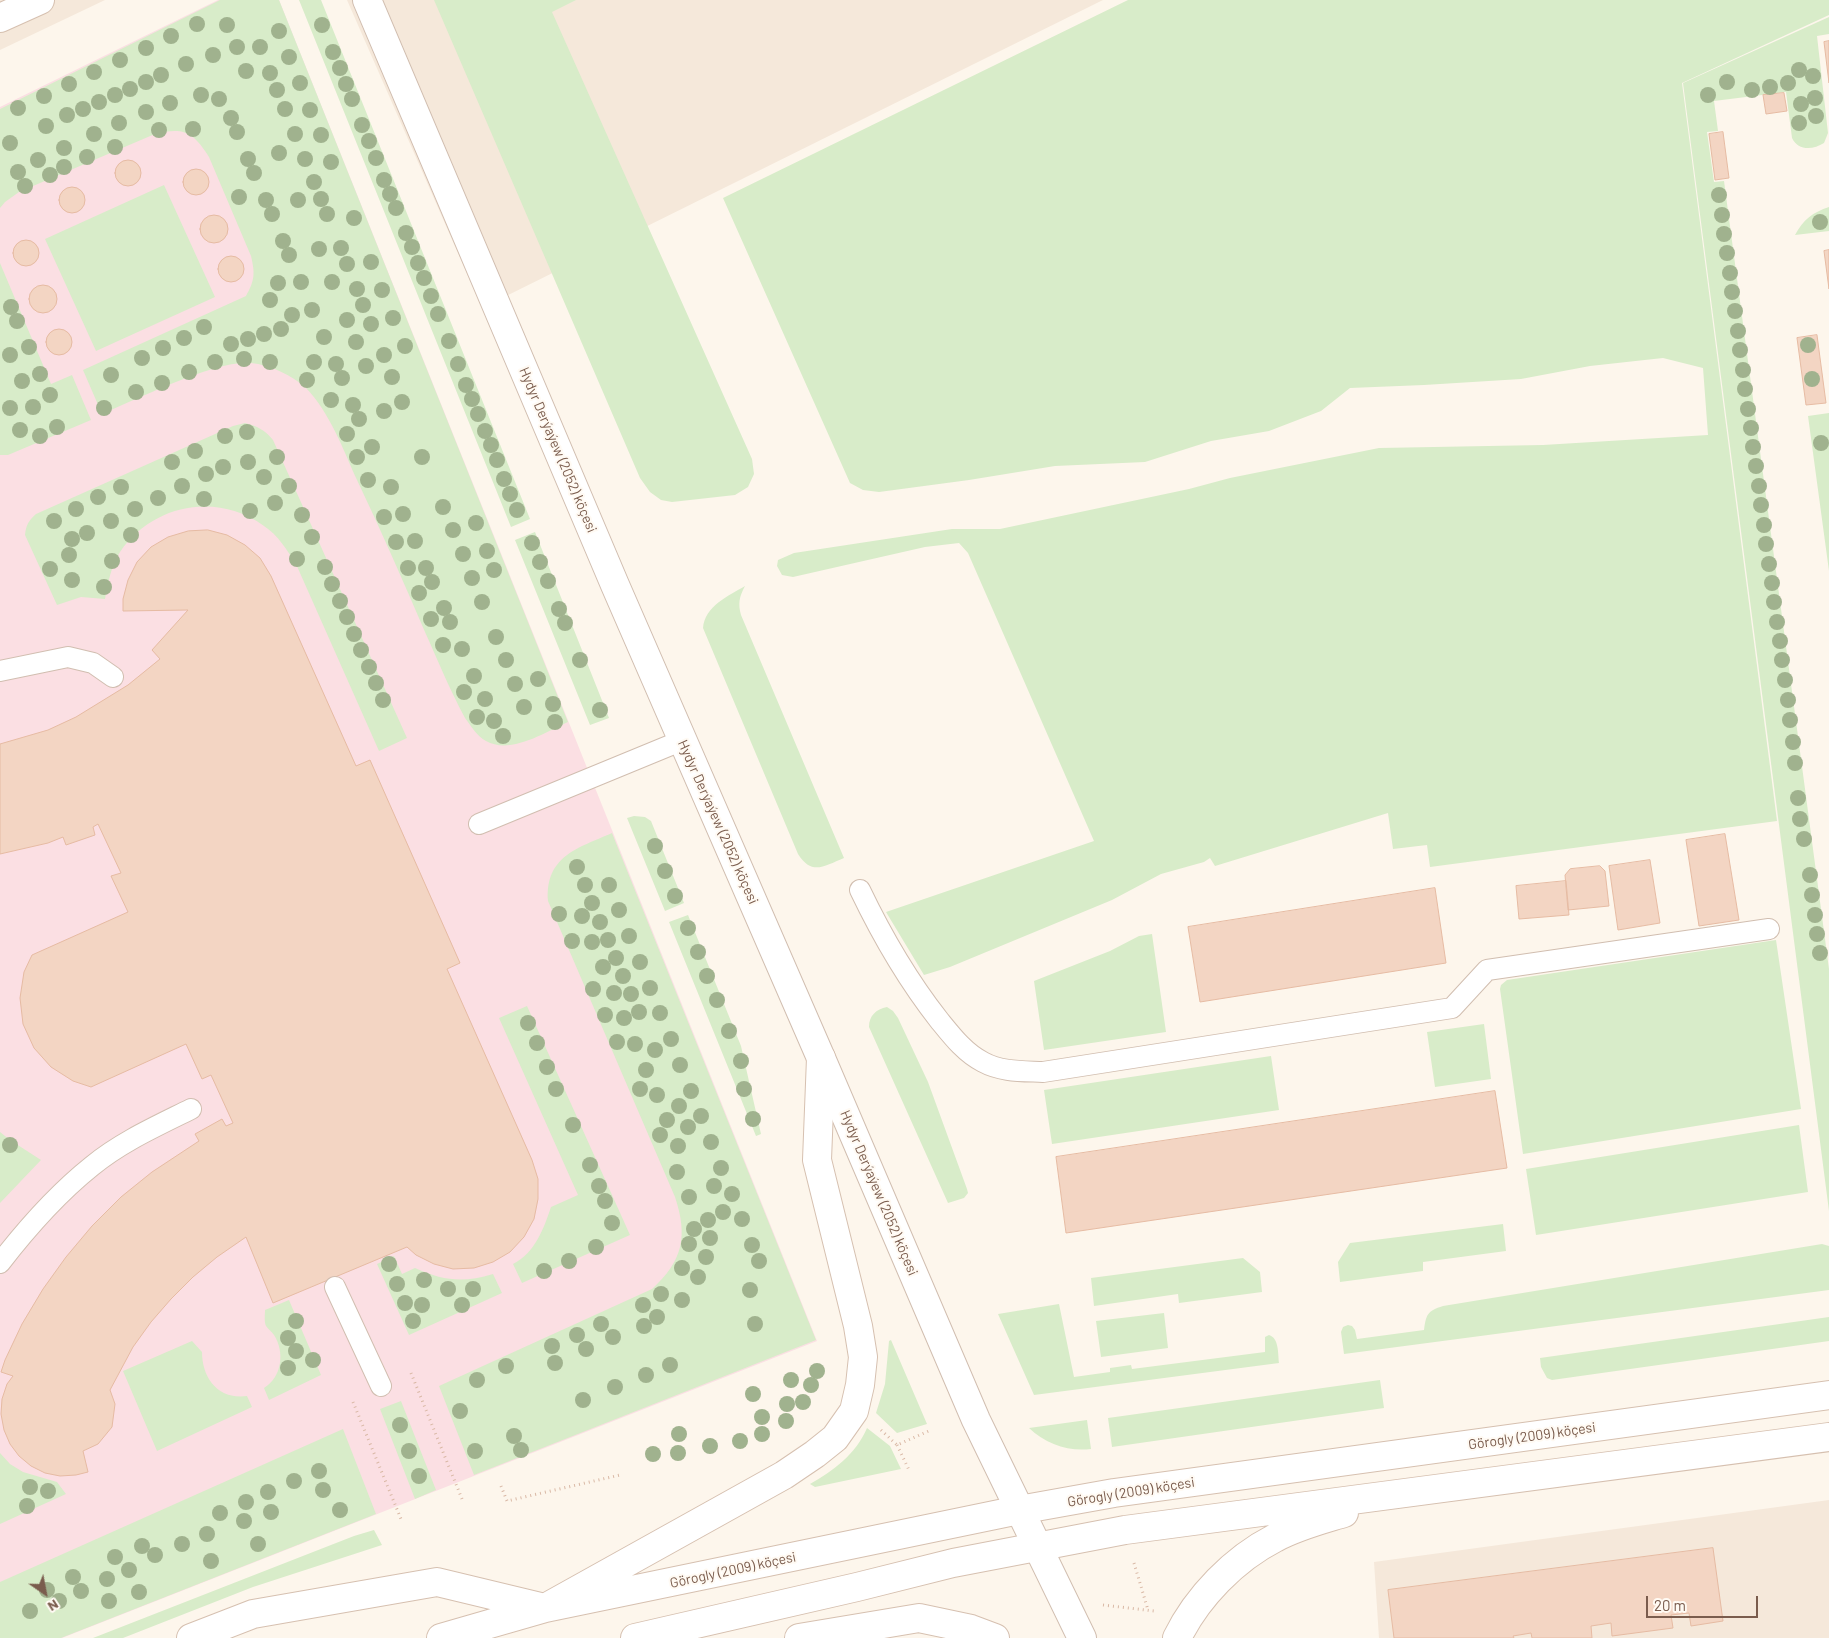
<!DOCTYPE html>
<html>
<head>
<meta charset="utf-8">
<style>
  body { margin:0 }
  #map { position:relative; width:1829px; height:1638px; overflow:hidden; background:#fdf6ec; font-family:Barlow,sans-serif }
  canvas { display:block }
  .north { position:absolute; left:20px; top:1568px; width:50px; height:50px; -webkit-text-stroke:4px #fffaf3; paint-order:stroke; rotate:147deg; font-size:14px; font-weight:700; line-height:20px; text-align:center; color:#7a5c4d }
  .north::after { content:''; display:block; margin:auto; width:18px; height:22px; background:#7a5c4d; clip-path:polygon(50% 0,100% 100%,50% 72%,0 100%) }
  .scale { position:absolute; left:1646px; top:1596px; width:112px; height:22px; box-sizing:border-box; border:2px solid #7a5c4d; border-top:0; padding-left:6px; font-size:15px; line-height:18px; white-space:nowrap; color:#7a5c4d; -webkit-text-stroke:4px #fffaf3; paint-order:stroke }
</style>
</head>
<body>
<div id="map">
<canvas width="1829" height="1638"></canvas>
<div class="north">N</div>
<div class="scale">20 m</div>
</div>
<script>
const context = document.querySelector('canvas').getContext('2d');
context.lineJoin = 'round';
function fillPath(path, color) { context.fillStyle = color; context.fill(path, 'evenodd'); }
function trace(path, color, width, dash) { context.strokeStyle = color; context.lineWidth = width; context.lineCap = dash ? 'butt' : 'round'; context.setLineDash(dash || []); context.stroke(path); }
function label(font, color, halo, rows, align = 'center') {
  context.font = font + ' Barlow,sans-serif'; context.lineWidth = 4; context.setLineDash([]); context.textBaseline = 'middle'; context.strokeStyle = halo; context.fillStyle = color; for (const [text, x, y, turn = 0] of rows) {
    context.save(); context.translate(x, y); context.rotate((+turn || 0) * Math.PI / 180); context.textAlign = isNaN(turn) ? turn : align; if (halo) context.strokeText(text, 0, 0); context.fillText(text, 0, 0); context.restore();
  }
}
fillPath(new Path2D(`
  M0,0H105L0,50Z
  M347,0H1103L482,308Z
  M1829,1500V1638H1379L1374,1562Z`), '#f5e8da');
fillPath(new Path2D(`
  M218,0H279L817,1341L62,1638H0V107Z`), '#fbdfe3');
fillPath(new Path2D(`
  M220,0H279L568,722C546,732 510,755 486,741C477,736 471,726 465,718C450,690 438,661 425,632C403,581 381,530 357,480C343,449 330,413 306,388C292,375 270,365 251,363C215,360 138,399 102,414L83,370L246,296C255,280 255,273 251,256L209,157C193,132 184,127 155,134L19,192L5,202L0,208V109Z
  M299,0H321L530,519L511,527Z
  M434,0H576L552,12L752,459L754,474L748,487L735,495L672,502L661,500L650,492L640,478Z
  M1128,0H1829V15L1682,83L1777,821L1430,867L1427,845L1393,849L1388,813L1215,866L1210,858L1204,862L1161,874L1112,900L950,967L924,975L886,912L1094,841L968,553L959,543L925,547L793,577L782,575L777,566L778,560L794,553L952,529H1000L1189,489L1230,478L1379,448L1543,445L1708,435L1703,368L1663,358L1590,366L1521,379L1424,385L1350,388L1321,411L1269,431L1211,441L1145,462L1055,466L969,480L879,492L863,490L850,483L723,198Z
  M1829,17V34L1817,36L1828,133L1824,143C1813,150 1798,151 1792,138L1786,92L1714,101L1718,131L1707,132L1714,182L1724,181L1829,969V1211L1683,83Z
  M164,185L215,297L96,351L45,239Z
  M1829,207V231L1795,235C1803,220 1813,212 1829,207Z
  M0,263L51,384L72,375L91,420L8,455H0Z
  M1829,413V571L1808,416Z
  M245,423C257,426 265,430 273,440L407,738L379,751L296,564C287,550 278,535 264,526C217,492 153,504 120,552C111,566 108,583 105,599L81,597L57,605L25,535C26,525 29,520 36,514L233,426Z
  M535,532L609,718L590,725L515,540Z
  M745,586C739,597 738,604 741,615L844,858C824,866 812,876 798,854L703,628C705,606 728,596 745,586Z
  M634,816L645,817L651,821L684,903L665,911L627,818Z
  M612,833L816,1340L474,1475L439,1386L652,1289C683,1261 688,1236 675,1197L548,901C545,856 578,848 612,833Z
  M688,915L741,1046L761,1134L756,1136L669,922Z
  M1152,934L1166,1032L1044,1050L1034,981L1110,951L1139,936Z
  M1776,940L1801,1109L1523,1154L1500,989L1501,985L1507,980Z
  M527,1006L630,1235L522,1283L513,1264C535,1253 544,1228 551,1207L578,1195L499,1018Z
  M887,1007L893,1011L898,1018L928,1082L967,1189L968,1193L964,1198L948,1203L869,1027C869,1016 876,1009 887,1007Z
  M1484,1024L1491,1079L1435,1087L1427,1032Z
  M1271,1056L1279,1110L1052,1144L1044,1090Z
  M1799,1125L1808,1192L1536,1235L1526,1169Z
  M0,1132L10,1140L41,1160L0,1203Z
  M1503,1224L1506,1251L1423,1262V1271L1340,1282L1338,1262L1350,1243Z
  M1822,1244L1829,1246V1290L1344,1354L1341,1332L1343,1327L1348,1325L1352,1326L1355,1330L1357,1339L1424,1330C1426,1315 1427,1311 1443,1306Z
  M394,1256L402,1274L415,1268C444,1281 463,1283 493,1274L502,1293L409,1335L377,1264Z
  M1243,1258L1260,1272L1262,1292L1179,1303L1178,1294L1094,1306L1091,1278Z
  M289,1300L321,1375L269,1400L264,1388C282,1377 285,1352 274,1335C272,1332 268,1329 266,1326C264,1322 265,1315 265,1310Z
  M1059,1304L1074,1377L1110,1372V1368L1131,1365L1132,1369L1265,1352V1337L1269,1335C1279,1338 1278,1353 1279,1363L1034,1395L998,1314Z
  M1164,1313L1168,1348L1101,1357L1096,1321Z
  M1829,1317V1341L1552,1380L1547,1378L1541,1367L1540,1358Z
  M891,1340L927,1424L897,1433L876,1413L885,1384L889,1341Z
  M192,1341L202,1352C202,1378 218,1400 247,1396L252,1407L157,1451L123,1371Z
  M1380,1380L1384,1408L1112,1447L1108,1418Z
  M401,1401L436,1490L415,1499L380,1409Z
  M1087,1420L1091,1449C1069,1452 1046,1444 1029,1428Z
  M867,1428L890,1446L901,1469L815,1487L810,1484C833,1471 856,1454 867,1428Z
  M343,1429L376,1514L61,1638H0V1582Z
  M0,1453L10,1464L23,1472L57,1482L66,1494L0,1524Z
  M374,1530L382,1545L253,1587L123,1638H93L354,1536Z`), '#d8ecc9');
const building = new Path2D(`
  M1829,41V83L1824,42Z
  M1784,93L1787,111L1766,114L1763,95Z
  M1723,132L1729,178L1715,180L1709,134Z
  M115 173a13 13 0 1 1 26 0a13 13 0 1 1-26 0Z
  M183 182a13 13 0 1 1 26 0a13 13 0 1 1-26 0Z
  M59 200a13 13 0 1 1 26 0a13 13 0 1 1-26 0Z
  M200 229a14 14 0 1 1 28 0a14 14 0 1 1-28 0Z
  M13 253a13 13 0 1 1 26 0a13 13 0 1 1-26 0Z
  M1829,250V289L1824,251Z
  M218 269a13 13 0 1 1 26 0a13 13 0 1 1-26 0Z
  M29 299a14 14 0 1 1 28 0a14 14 0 1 1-28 0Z
  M46 342a13 13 0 1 1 26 0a13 13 0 1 1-26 0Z
  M1817,335L1826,403L1806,405L1797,338Z
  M208,530L227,535L245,545L260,558L271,576L356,766L370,760L460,963L447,969L532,1160L538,1179V1199L534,1219L524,1237L510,1252L493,1262L474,1268L453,1269L434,1264L416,1255L407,1247L273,1303L246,1237L217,1257L193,1277L171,1299L151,1322L133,1347L110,1390L115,1404L112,1427L98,1444L83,1451L88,1472L76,1475L60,1476L45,1473L31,1466L19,1456L10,1444L4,1430L1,1414L2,1399L7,1384L13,1376L1,1372L5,1360L22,1324L43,1289L66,1257L92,1226L121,1197L152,1172L199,1141L195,1134L222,1119L226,1126L233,1123L211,1075L202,1079L186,1044L91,1087L73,1081L51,1067L34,1048L23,1024L20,998L24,972L32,955L128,912L111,876L121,873L98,824L93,827L95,835L66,845L63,837L48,843L0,854V744L48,730L76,717L128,685L160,659L152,650L188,610L123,611V599L128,580L137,562L151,547L168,537L188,531Z
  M1725,834L1739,920L1699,926L1686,840Z
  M1650,860L1660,923L1618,930L1609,866Z
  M1600,866L1605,871L1609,906L1568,910L1565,875L1570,869Z
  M1566,881L1569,915L1519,919L1516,886Z
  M1435,888L1446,963L1200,1002L1188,927Z
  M1495,1091L1507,1168L1066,1233L1056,1157Z
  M1713,1548L1723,1621L1691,1626L1689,1613L1671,1615L1673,1628L1612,1636L1611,1623L1591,1626L1592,1638H1532L1531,1633L1513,1636L1514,1638H1394L1388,1590Z`);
fillPath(building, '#f3d5c3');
trace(building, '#e6bba3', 1);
const lane = new Path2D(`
  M0,671L68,657L93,663L113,677
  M479,824L683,740
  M860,890C883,938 906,978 939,1020C952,1036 965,1053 983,1062C1001,1072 1023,1071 1043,1072L1452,1008L1487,970L1769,929
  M0,1263C27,1228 57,1194 92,1166C121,1142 157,1126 191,1109
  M335,1287L381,1386`);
const street = new Path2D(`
  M367,0L615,585L821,1058L976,1420L1082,1638`);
const secondary = new Path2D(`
  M0,18L40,0
  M191,1638L253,1614L437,1582L545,1608L784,1475L815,1454L835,1438L854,1411L860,1385L863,1357L858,1326L817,1160L821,1058
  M441,1638L545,1608L1019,1510L1114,1493L1829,1395
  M635,1638L857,1587L953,1563L1125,1530L1829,1437
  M799,1638L919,1618L971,1629L995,1638
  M1177,1638C1197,1597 1234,1559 1275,1538C1297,1526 1321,1520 1344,1513`);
trace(lane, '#d1beb0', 22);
trace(street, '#d1beb0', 30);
trace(secondary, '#d6c0b0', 30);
trace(new Path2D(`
  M411,1373L462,1499
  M353,1402L401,1519
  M881,1430L897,1445L931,1430
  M897,1445L909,1470
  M501,1486L507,1501L620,1475
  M1134,1563L1148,1610
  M1103,1605L1154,1611`), '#d9b8a5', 3, [1, 4]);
trace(lane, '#fff', 20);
trace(street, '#fff', 28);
trace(secondary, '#fff', 28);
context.fillStyle = '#a0b28e';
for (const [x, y] of [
  [197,24],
  [227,25],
  [322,25],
  [279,31],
  [171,36],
  [237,47],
  [260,47],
  [146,48],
  [333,52],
  [213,55],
  [289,57],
  [120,60],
  [186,64],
  [340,68],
  [1799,70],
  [246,71],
  [94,72],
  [270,73],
  [161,75],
  [1813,76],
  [146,82],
  [1727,82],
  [300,83],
  [1788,83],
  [69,84],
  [346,84],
  [1770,87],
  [130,89],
  [277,90],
  [1752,90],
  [115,95],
  [201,95],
  [1708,95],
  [44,96],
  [1815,98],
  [219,99],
  [352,99],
  [99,102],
  [170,103],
  [1801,104],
  [18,108],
  [83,109],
  [285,109],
  [310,110],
  [146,112],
  [67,115],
  [1816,116],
  [231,118],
  [119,123],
  [1799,123],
  [362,125],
  [46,126],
  [193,129],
  [159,130],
  [237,132],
  [94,134],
  [295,134],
  [321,135],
  [369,141],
  [10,143],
  [115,147],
  [64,148],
  [279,153],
  [87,157],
  [376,158],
  [248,159],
  [305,159],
  [38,160],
  [331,162],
  [64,167],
  [18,172],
  [254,173],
  [50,175],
  [384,180],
  [314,182],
  [25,186],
  [390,194],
  [1719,195],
  [239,197],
  [321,199],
  [266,200],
  [298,200],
  [396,208],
  [272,214],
  [327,214],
  [1722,215],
  [354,218],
  [1820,222],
  [406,233],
  [1724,234],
  [283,241],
  [412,247],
  [341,248],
  [319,249],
  [1727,253],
  [289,255],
  [371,262],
  [418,263],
  [347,264],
  [1730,273],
  [424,278],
  [301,282],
  [332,282],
  [278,283],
  [357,289],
  [382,290],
  [1732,292],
  [431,296],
  [270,300],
  [363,305],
  [11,307],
  [312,310],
  [1735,311],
  [438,314],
  [292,315],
  [393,318],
  [347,320],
  [17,321],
  [371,324],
  [204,327],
  [281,329],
  [1738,331],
  [264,334],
  [324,337],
  [184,338],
  [248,339],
  [449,341],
  [356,342],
  [231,344],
  [1808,345],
  [405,346],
  [29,347],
  [163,348],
  [1740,350],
  [10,355],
  [384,355],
  [142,358],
  [244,359],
  [215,362],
  [270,362],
  [314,362],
  [336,364],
  [458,364],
  [366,366],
  [1743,370],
  [189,372],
  [40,374],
  [111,375],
  [392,377],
  [342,378],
  [1812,379],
  [307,380],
  [22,381],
  [162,383],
  [466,385],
  [1745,389],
  [136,392],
  [50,395],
  [472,399],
  [331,400],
  [402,402],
  [353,405],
  [33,407],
  [10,408],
  [104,408],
  [1748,409],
  [384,411],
  [478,414],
  [359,419],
  [57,427],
  [1751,428],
  [20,430],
  [485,431],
  [247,432],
  [347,434],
  [40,436],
  [225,436],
  [1821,443],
  [491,445],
  [372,447],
  [1753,447],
  [195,451],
  [277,457],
  [357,457],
  [422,457],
  [497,460],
  [172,462],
  [248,462],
  [1756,466],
  [223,467],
  [206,474],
  [264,477],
  [504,479],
  [368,480],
  [182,486],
  [289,486],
  [1759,486],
  [121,487],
  [391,487],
  [510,494],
  [98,497],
  [158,498],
  [204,499],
  [275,503],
  [1761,505],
  [443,507],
  [76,509],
  [135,509],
  [517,510],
  [250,511],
  [403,514],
  [302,515],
  [384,517],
  [54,521],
  [111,521],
  [476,523],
  [1764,525],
  [453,530],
  [87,533],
  [131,535],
  [312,537],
  [72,539],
  [415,541],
  [396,542],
  [532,543],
  [1766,544],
  [487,551],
  [463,554],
  [69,555],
  [297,559],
  [112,561],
  [540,562],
  [1769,564],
  [325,567],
  [408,568],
  [426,568],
  [50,569],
  [494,570],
  [472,578],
  [72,580],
  [548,581],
  [432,582],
  [1772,583],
  [332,584],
  [104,587],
  [419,593],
  [340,601],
  [482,602],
  [1774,602],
  [444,608],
  [559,609],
  [347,617],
  [431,619],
  [450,622],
  [1777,622],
  [565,623],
  [354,634],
  [496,637],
  [1780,641],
  [443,645],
  [462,649],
  [361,650],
  [506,660],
  [580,660],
  [1782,660],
  [369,667],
  [474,676],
  [538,679],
  [1785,680],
  [376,683],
  [515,684],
  [464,692],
  [485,699],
  [383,700],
  [1788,700],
  [553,704],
  [524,707],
  [600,710],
  [477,717],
  [1790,720],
  [494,721],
  [555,722],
  [503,736],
  [1793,742],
  [1795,763],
  [1798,798],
  [1800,819],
  [1804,839],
  [655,846],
  [577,867],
  [665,871],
  [1810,875],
  [585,885],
  [609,885],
  [1812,895],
  [675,896],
  [592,903],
  [619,910],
  [559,914],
  [1815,915],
  [582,916],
  [600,922],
  [688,928],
  [1817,934],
  [629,936],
  [608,940],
  [572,941],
  [592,942],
  [698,952],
  [1820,953],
  [616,958],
  [640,962],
  [603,967],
  [623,976],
  [707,976],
  [650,988],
  [593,989],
  [614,993],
  [631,994],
  [717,1000],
  [639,1012],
  [660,1013],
  [605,1015],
  [624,1018],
  [528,1023],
  [729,1031],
  [671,1039],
  [617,1042],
  [537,1043],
  [635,1044],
  [655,1050],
  [741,1061],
  [680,1065],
  [547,1067],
  [646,1070],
  [556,1089],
  [640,1089],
  [744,1089],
  [691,1091],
  [657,1095],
  [679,1106],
  [701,1116],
  [753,1119],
  [667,1120],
  [573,1125],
  [688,1127],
  [660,1135],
  [711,1142],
  [10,1145],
  [678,1146],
  [590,1165],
  [721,1168],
  [677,1172],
  [599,1186],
  [714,1186],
  [732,1194],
  [689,1197],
  [605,1201],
  [723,1212],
  [742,1219],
  [708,1220],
  [612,1223],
  [694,1229],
  [710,1238],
  [689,1244],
  [752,1245],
  [596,1247],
  [706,1257],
  [569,1261],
  [759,1261],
  [389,1264],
  [682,1268],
  [544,1271],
  [698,1277],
  [424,1280],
  [397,1284],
  [448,1289],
  [473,1289],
  [750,1290],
  [661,1294],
  [682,1300],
  [405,1303],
  [422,1305],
  [462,1305],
  [643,1305],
  [657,1317],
  [296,1321],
  [413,1321],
  [601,1324],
  [755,1324],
  [644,1326],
  [577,1335],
  [613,1337],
  [288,1338],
  [552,1346],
  [586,1349],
  [296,1351],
  [313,1360],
  [555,1363],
  [670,1365],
  [506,1366],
  [288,1368],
  [817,1371],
  [646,1375],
  [477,1380],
  [791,1380],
  [811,1385],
  [615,1387],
  [753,1394],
  [583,1400],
  [803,1402],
  [787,1404],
  [460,1411],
  [762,1417],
  [786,1421],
  [400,1425],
  [679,1434],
  [762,1434],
  [514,1436],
  [740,1441],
  [710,1446],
  [521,1450],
  [409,1451],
  [475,1451],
  [678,1453],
  [653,1454],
  [319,1471],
  [419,1476],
  [294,1481],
  [30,1487],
  [323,1490],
  [48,1491],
  [268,1492],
  [246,1502],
  [27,1506],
  [340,1510],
  [271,1512],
  [220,1513],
  [244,1521],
  [207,1534],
  [182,1544],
  [258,1544],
  [142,1546],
  [155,1555],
  [115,1557],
  [211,1561],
  [129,1570],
  [73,1577],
  [107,1579],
  [47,1590],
  [81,1591],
  [139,1592],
  [59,1601],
  [109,1601],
  [30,1611]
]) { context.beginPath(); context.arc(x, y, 8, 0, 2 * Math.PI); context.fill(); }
label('14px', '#7a5c4d', '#fffaf3', [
  ["Hydyr Derýaýew (2052) köçesi",558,450,67],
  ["Hydyr Derýaýew (2052) köçesi",718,822,66],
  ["Hydyr Derýaýew (2052) köçesi",879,1193,67],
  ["Görogly (2009) köçesi",1532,1436,-8],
  ["Görogly (2009) köçesi",1131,1492,-9],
  ["Görogly (2009) köçesi",733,1570,-12]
]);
</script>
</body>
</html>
